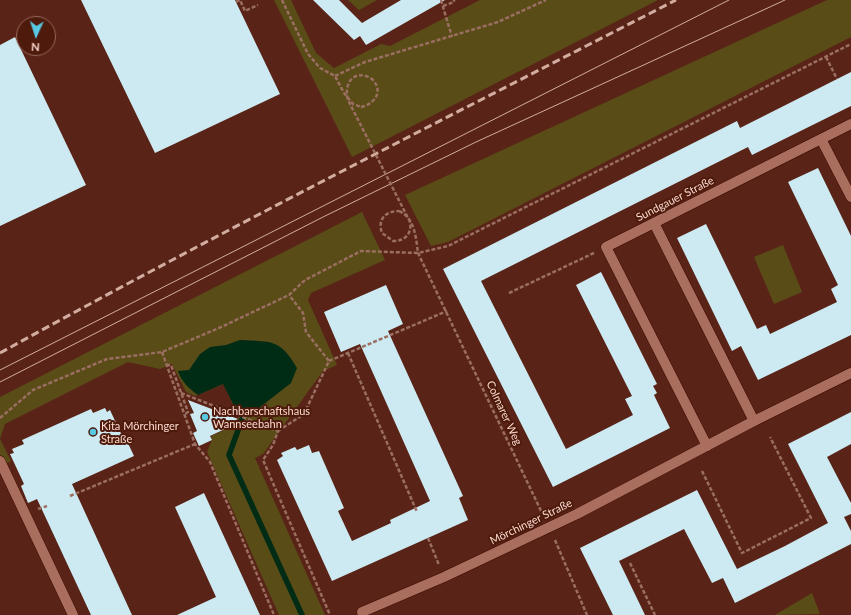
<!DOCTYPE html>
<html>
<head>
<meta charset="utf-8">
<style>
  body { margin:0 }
  #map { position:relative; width:851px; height:615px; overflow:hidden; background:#592417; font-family:Lato,sans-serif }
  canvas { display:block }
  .north { position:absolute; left:16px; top:16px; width:40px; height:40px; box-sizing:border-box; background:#4d1a0c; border:1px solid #93675a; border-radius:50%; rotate:183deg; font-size:11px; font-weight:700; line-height:16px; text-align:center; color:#fcdad0 }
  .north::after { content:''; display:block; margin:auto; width:14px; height:18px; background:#58c9e3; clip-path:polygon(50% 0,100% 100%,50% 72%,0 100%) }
</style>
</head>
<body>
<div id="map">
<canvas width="851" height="615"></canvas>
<div class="north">N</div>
</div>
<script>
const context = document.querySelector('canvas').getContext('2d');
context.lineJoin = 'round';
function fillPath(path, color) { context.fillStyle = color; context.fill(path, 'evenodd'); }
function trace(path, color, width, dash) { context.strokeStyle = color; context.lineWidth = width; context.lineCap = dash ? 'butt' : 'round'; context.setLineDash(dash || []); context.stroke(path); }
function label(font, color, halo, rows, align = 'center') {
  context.font = font + ' Lato,sans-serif'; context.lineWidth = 4; context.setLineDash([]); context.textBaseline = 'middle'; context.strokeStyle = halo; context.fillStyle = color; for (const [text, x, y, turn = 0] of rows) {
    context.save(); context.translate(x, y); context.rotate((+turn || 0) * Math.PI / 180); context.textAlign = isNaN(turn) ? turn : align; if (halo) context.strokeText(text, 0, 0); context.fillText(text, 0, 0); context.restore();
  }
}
fillPath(new Path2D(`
  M274,0H291L316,53L334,68L381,44L390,46L480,0H658L352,157Z
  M348,0H377L359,10Z
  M827,0H851V37L448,242L431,246L405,195Z
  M362,212L385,260L311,293L308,300L337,365L323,371L263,454L255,458L325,615H279L207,452L212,440L211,436L226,429L225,425L239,419L224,384L195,396L186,392L172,364L160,369L128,362L5,424L0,439L11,461L0,467V397Z
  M783,245L802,292L774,304L754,257Z
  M812,593L820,614L775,615Z`), '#594c17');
fillPath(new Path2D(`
  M240,340C273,342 280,339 297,368L291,383L259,408L245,411L233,404L223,384L198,395C188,388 182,382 178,371L189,370L200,354L210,347L226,345Z`), '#002c15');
trace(new Path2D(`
  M245,411L229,455L302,615`), '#002c15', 5.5);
fillPath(new Path2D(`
  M81,0H235L280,94L155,153Z
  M313,0H339L362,23L401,0H445L366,45L360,36L354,40Z
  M15,37L86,185L0,226V45Z
  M851,72V106L752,155L748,147L481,281L566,449L633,415L625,399L632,396L576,285L601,272L657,384L653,386L657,393L654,395L670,428L553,487L443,269L737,121L740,128Z
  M818,168L851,236V335L758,380L741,346L732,351L677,238L706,224L757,329L766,325L770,334L837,302L831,289L838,285L788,182Z
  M386,285L403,324L388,331L463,496L459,498L468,520L332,581L277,460L283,456L281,453L295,447L297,450L309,445L312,453L319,451L344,508L338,511L352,541L391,523L390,520L430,501L360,344L341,352L324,312Z
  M188,400L238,419L225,425L227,428L210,436L212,440L199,446L193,433L197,431L190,414L194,413Z
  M105,408L107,412L110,410L124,440L126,439L134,456L72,484L132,615H91L37,499L28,503L21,486L24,484L10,454L14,453L12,449L24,444L22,440L91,409L93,413Z
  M851,412V444L827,457L851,503V514L844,517L851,531V544L735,603L723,578L712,583L684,529L619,561L645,615H613L580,548L697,490L737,569L785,546L828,523L788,444Z
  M204,493L260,615H177L216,597L175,507Z`), '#cdeaf2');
const service = new Path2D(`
  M821,139L851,197
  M654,223L754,421
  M707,446L606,247L851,124
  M0,461L73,615`);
const minor = new Path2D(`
  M362,612L444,577L577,514L754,421L851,373`);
trace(service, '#3b0900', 11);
trace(minor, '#3b0900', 11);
trace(new Path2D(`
  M282,0L308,54L320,68L335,76L344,93L353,104L361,107
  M441,0L452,37
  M236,2L240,0L245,11L258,5
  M443,6L454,2V0
  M826,57L837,79
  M335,76L365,62L498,22L546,0
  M399,211C415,218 416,238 418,253L543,515
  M509,293L594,253
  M162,352L195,444L210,462L274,615
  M348,353L417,512
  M329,361L447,311
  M166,365H171L188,412L185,414
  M181,393L278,431L273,445L263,460L330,615
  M0,418L33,390L107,359L162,352L219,328L289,295L305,280L361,251L418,253L448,246L851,44
  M278,431L304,414L329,361L306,332L303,313L289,295
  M702,471L742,553L811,518L770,437
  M70,496L195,444
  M38,509L47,506
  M428,538L439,565
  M555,540L587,615
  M630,563L655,615`), '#9b6e62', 2.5, [4, 2]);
trace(service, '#aa6e5e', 10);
trace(minor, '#aa6e5e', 10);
trace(new Path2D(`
  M0,370L729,0
  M0,382L323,217L476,142L785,0`), '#d3aca1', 1);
trace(new Path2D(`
  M0,353C223,230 450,116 676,0`), '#d3aca1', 3, [8, 4]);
trace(new Path2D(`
  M361,107C375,104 384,91 372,79C355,68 343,83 348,100L410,222C412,234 405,241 393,241L382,233C377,219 386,211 399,211`), '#9b6e62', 2.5, [4, 2]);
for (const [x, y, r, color] of [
  [205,417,4,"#58c9e3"],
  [93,432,4,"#58c9e3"]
]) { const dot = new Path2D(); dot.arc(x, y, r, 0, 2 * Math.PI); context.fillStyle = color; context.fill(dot); trace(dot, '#4d1a0c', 1.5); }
label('11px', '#fcdad0', '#4d1a0c', [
  ["Sundgauer Straße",675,199,-27],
  ["Colmarer Weg",504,413,65],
  ["Mörchinger Straße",531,522,-26]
]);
label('11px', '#fcdad0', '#4d1a0c', [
  ["Nachbarschaftshaus",213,411],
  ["Wannseebahn",213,424],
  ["Kita Mörchinger",101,426],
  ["Straße",101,439]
], 'left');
</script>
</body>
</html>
